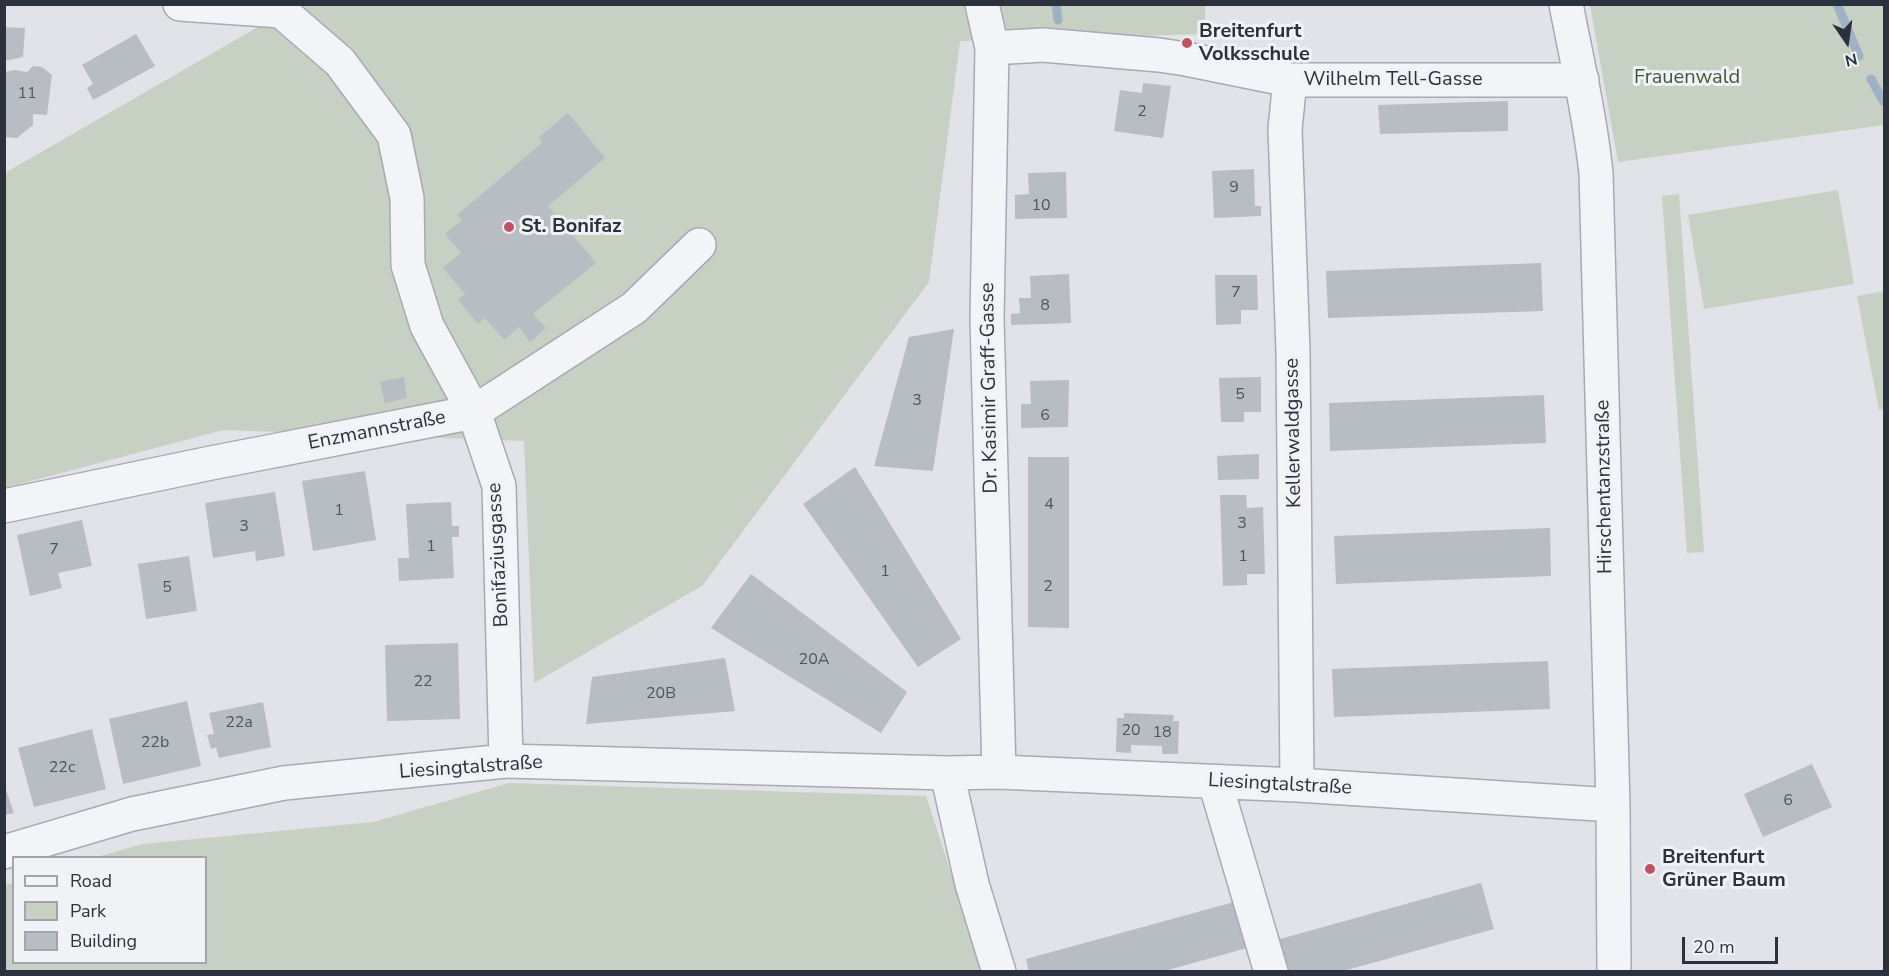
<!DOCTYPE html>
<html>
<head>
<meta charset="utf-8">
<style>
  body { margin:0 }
  #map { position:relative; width:1889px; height:976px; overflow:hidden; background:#e1e3e8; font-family:"Nunito Sans",sans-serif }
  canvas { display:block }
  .frame { position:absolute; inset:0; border:6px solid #2b323e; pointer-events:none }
  .legend { position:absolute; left:12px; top:856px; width:195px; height:108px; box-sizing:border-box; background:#f0f2f6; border:2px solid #a1a5ac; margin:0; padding:8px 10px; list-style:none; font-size:18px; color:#2b323e }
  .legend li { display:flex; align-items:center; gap:12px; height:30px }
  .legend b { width:30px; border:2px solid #a1a5ac }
  .north { position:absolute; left:1817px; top:12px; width:60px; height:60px; -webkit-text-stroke:4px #f0f2f6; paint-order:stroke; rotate:167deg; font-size:16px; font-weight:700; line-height:24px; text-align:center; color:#2b323e }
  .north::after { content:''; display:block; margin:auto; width:21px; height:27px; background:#2b323e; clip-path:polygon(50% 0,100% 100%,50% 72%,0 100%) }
  .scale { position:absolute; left:1682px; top:937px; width:96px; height:27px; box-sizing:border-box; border:3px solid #2b323e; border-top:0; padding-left:8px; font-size:18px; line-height:21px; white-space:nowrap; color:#2b323e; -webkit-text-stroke:4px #f0f2f6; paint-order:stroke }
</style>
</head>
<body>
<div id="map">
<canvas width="1889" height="976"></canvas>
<div class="frame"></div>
<ul class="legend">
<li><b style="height:8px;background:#f3f4f7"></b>Road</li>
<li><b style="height:16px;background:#c6d1c3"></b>Park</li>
<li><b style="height:16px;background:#b8bdc4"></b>Building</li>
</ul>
<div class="north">N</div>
<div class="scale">20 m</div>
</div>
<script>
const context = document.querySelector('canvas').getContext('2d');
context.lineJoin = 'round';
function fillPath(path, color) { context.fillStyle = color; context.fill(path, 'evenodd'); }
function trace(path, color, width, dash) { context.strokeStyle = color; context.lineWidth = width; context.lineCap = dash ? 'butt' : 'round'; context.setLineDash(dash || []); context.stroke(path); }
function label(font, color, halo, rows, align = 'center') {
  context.font = font + ' "Nunito Sans",sans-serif'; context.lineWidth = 6; context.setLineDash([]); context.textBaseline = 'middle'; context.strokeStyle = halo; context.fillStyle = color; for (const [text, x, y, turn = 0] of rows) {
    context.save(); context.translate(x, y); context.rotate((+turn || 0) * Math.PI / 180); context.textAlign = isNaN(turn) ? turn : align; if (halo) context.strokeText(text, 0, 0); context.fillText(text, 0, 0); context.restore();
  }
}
fillPath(new Path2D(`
  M296,5H1205L1206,34L960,41L929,282L702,586L534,683L524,441L223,430L5,488V173Z
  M1590,5H1884V125L1618,162Z
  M1838,190L1854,284L1704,309L1688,215Z
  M1679,194L1704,552L1687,553L1662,196Z
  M1884,291V409L1879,410L1857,296Z
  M509,783L926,796L983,971L5,972V885L13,883L14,962H206V858L97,857L143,844L373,822Z`), '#c6d1c3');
trace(new Path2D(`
  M1056,4L1058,20
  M1837,4L1859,56
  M1871,79L1884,102`), '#9fb1c4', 9);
fillPath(new Path2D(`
  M4,27L25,28L23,57L4,61Z
  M136,34L155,66L93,100L87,88L93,84L82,65Z
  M33,66L42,67L52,75L47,115L33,114V125L17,138L4,137V72L15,70L27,72Z
  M1143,83L1171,86L1163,138L1114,131L1120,90L1142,93Z
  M1508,101V131L1380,134L1378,105Z
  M568,113L605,158L548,206L596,263L533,314L546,328L530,342L519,327L504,340L485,318L478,324L458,300L465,294L443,268L461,253L445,234L462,220L457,215L542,143L539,137Z
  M1254,169L1255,206H1261V216L1214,218L1212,171Z
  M1066,172L1067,218L1015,219V195L1029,194L1028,173Z
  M1541,263L1543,311L1328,318L1326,271Z
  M1069,274L1071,323L1011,325V314L1020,313L1019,298H1031L1030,276Z
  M1215,275H1257L1258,310H1241V324L1216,325Z
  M954,329L933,471L874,466L909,337Z
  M404,377L407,398L385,403L380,382Z
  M1261,377V412H1244V422H1221L1219,378Z
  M1069,380L1068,427L1021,428V404H1031L1030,381Z
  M1544,395L1546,443L1330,451L1329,403Z
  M1259,454V479L1218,480L1217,456Z
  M1028,457H1069V628L1028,627Z
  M855,467L961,639L918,667L803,504Z
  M365,471L376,540L313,551L302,481Z
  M275,492L285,556L256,561L255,551L213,558L205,503Z
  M1220,495H1246L1247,508L1263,507L1265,574H1247V585L1223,586Z
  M451,502L452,526H459V537H452L454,578L399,581L398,558H409L406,504Z
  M82,520L92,566L58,573L62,588L30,596L17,535Z
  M1550,528L1551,576L1336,584L1334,536Z
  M189,556L197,611L146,619L138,564Z
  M751,574L907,692L881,733L711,628Z
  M458,643L460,719L387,721L385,645Z
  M725,658L735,711L586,724L592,677Z
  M1548,661L1550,709L1334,717L1332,669Z
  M187,701L201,766L123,784L109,719Z
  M263,702L271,747L219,758L216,747L211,749L207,735L214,734L209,713Z
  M1124,713L1174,715L1173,721H1179L1178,754H1162V746L1131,745V753L1116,752L1117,718H1124Z
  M92,729L106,789L34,807L18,748Z
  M1812,764L1832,807L1763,837L1744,794Z
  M4,784L14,813L4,815Z
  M1481,883L1494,929L1340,972H1281L1273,941Z
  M1234,902L1247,948L1161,972H1029L1026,959Z`), '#b8bdc4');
const minor = new Path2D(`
  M180,4L281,11L340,62L394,135L407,198L408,265L427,326L474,412L499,486L506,761
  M982,4L992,48L987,318L999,772
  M1566,4C1577,61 1590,116 1596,173L1613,805L1614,972
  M992,48L1043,45L1159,55L1186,59L1290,80H1582
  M1290,80L1285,129L1293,351L1297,785
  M4,506L211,463L474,412L634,308L699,245
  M947,773L972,884L999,972
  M1215,782L1271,972
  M4,852L132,814L284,783L506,761L947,773L999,772L1297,785L1613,805`);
trace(minor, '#a7aab2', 36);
trace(minor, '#f3f4f7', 33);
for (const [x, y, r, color] of [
  [1187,43,6,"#c15262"],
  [509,227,6,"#c15262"],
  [1650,869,6,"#c15262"]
]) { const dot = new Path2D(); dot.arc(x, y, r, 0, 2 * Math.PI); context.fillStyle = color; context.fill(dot); trace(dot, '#f0f2f6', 2); }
label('16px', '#4e5560', null, [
  ["11",27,94],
  ["2",1142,112],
  ["9",1234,188],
  ["10",1041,206],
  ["7",1236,293],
  ["8",1045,306],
  ["5",1240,395],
  ["3",917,401],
  ["6",1045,416],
  ["4",1049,505],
  ["1",339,511],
  ["3",1242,524],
  ["3",244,527],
  ["1",431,547],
  ["7",54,550],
  ["1",1243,557],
  ["1",885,572],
  ["2",1048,587],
  ["5",167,588],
  ["20A",814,660],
  ["22",423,682],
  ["20B",661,694],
  ["22a",239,723],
  ["20",1131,731],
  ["18",1162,733],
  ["22b",155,743],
  ["22c",62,768],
  ["6",1788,801]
]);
label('bold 20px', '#2b323e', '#f0f2f6', [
  ["Breitenfurt",1199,32],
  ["Volksschule",1199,55],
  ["St. Bonifaz",521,227],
  ["Breitenfurt",1662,858],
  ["Grüner Baum",1662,881]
], 'left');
label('20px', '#3f5839', '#f0f2f6', [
  ["Frauenwald",1687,78]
]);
label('20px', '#2b323e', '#f0f2f6', [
  ["Wilhelm Tell-Gasse",1393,80],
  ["Dr. Kasimir Graff-Gasse",990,388,-91],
  ["Enzmannstraße",377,431,-11],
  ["Kellerwaldgasse",1294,433,-91],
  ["Hirschentanzstraße",1605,487,-91],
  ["Bonifaziusgasse",499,555,-93],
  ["Liesingtalstraße",471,768,-4],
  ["Liesingtalstraße",1280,785,3]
]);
</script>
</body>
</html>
